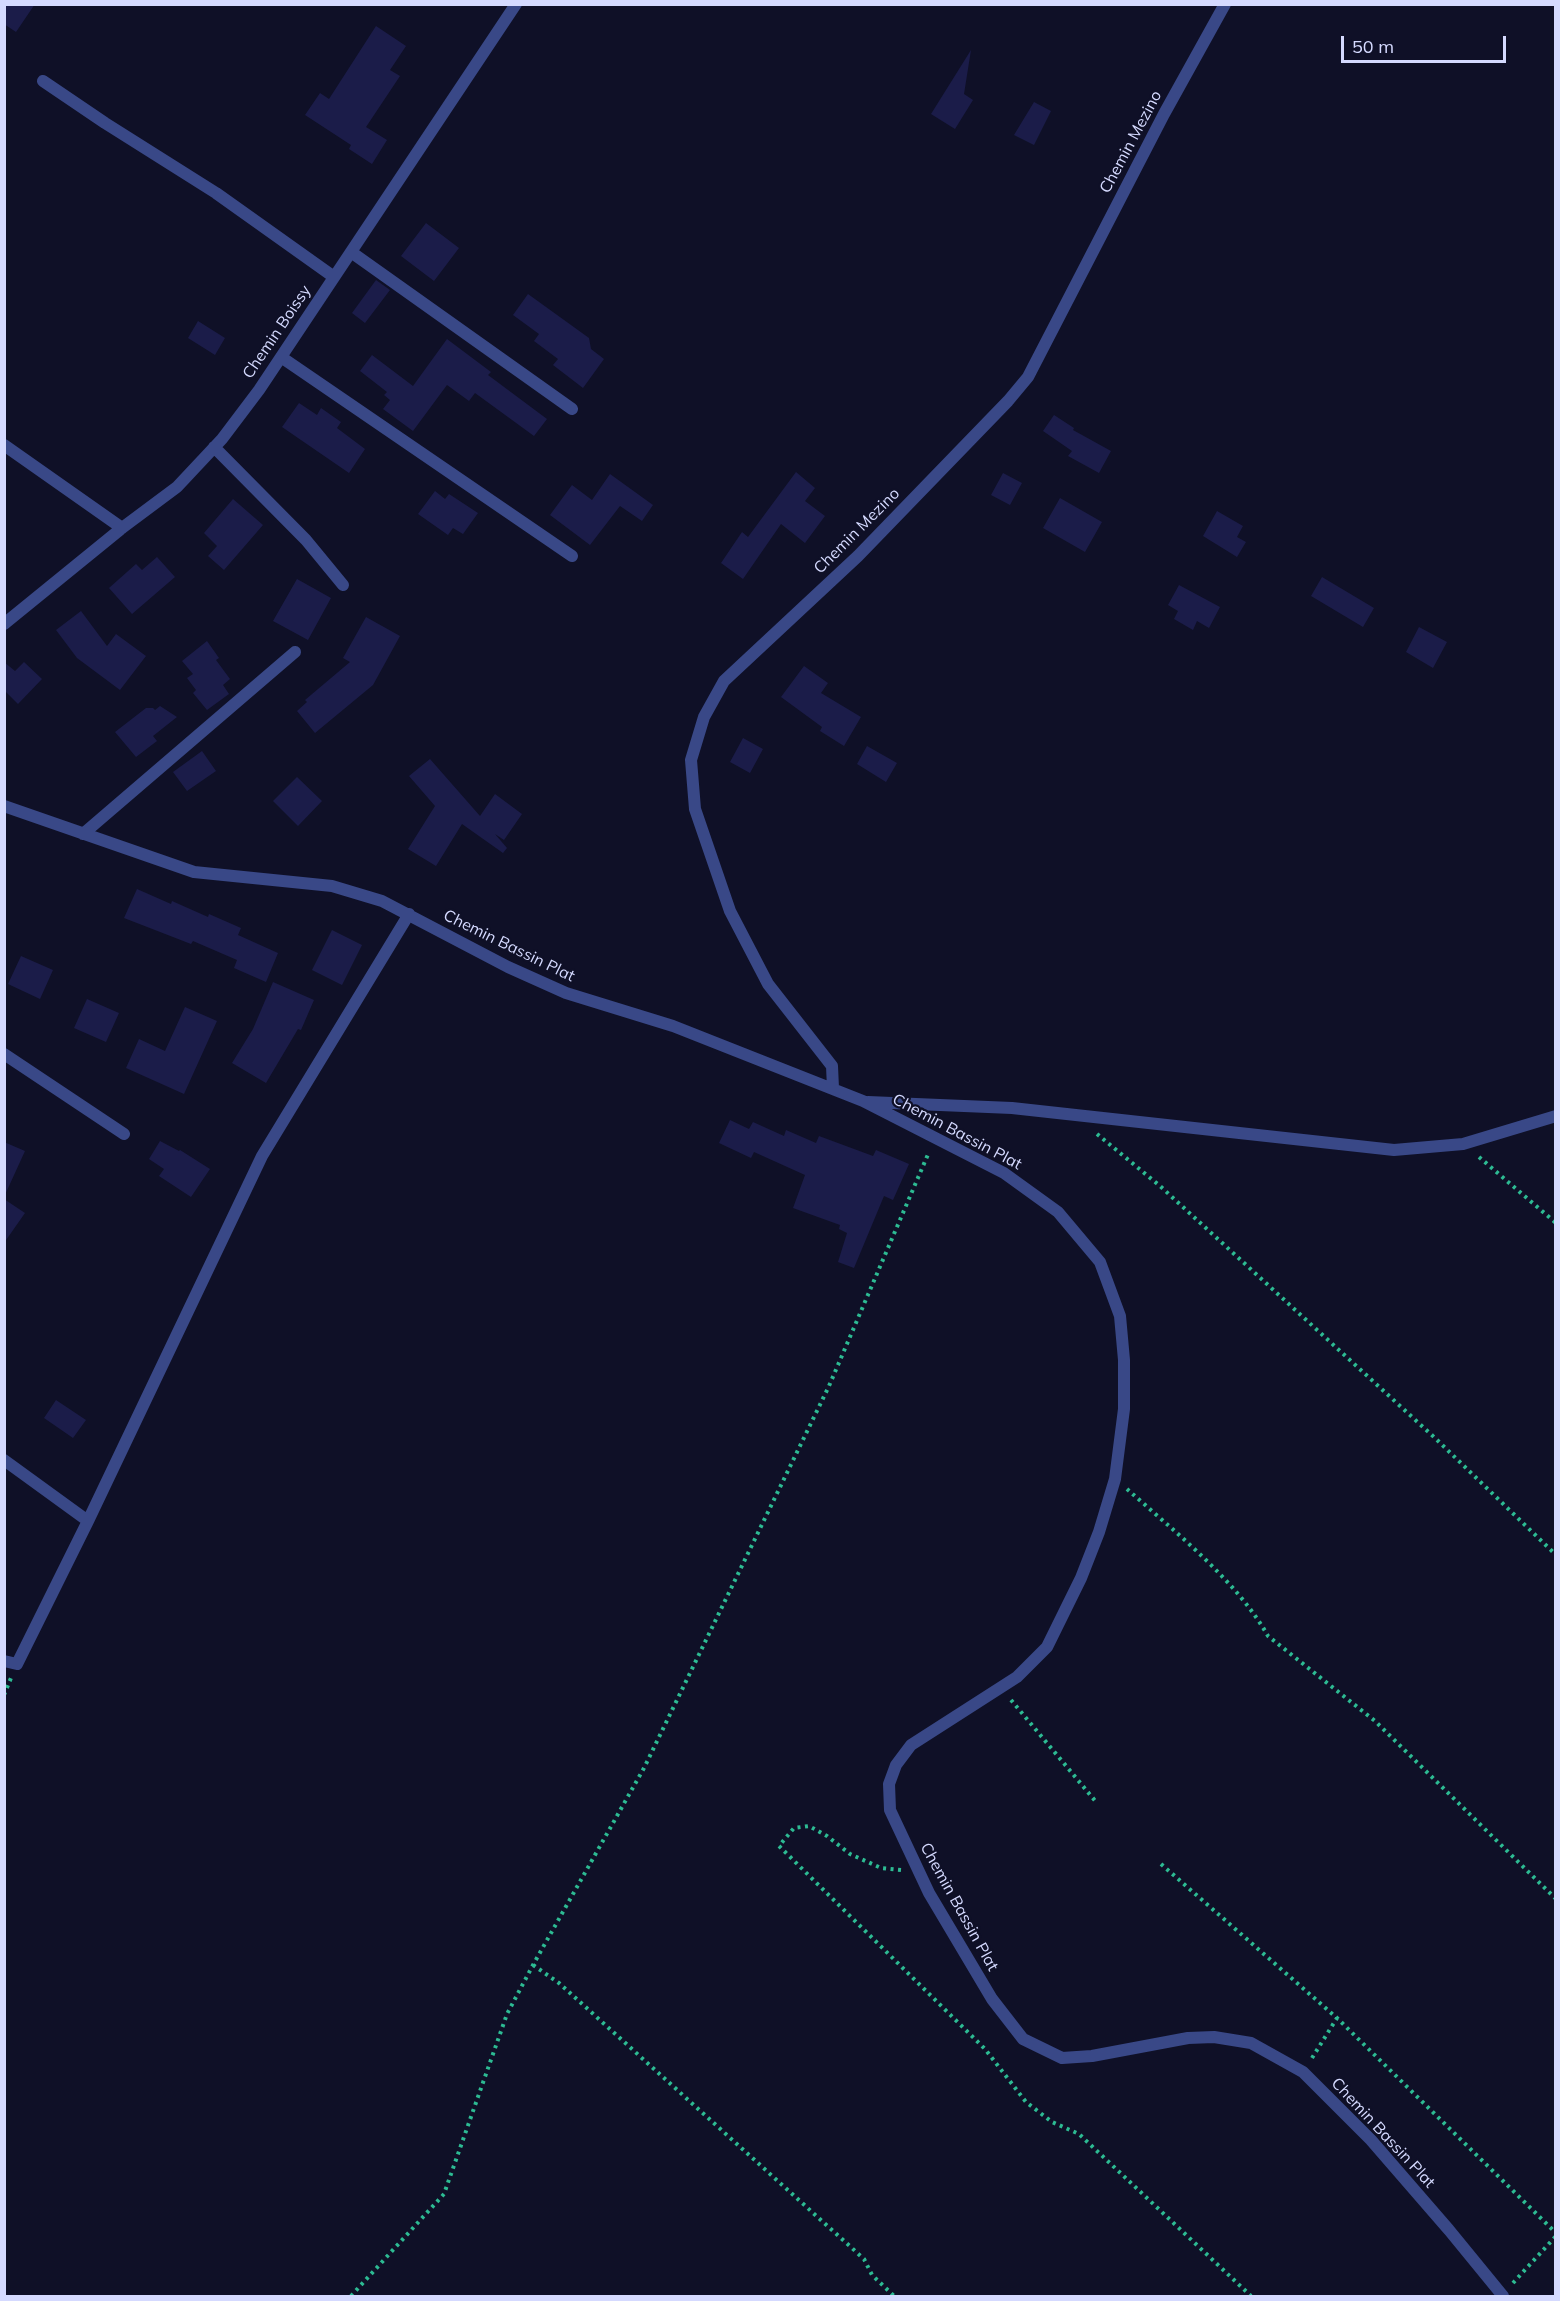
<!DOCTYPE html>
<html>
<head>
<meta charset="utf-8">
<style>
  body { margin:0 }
  #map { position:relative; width:1560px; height:2301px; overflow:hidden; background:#0f1027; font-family:Mulish,sans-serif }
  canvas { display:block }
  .frame { position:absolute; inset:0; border:6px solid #d5daff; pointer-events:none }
  .scale { position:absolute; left:1341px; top:36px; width:165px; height:27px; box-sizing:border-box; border:3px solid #d5daff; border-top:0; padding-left:8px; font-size:18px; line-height:21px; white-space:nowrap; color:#d5daff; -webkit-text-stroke:4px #0f1027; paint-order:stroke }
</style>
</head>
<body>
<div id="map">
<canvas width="1560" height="2301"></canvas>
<div class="frame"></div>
<div class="scale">50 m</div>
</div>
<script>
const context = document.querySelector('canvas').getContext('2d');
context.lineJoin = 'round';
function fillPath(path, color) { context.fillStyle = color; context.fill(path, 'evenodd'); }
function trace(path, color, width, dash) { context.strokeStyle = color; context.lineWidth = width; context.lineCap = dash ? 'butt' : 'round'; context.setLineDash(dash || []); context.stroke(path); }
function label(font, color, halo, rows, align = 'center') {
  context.font = font + ' Mulish,sans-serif'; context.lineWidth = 4.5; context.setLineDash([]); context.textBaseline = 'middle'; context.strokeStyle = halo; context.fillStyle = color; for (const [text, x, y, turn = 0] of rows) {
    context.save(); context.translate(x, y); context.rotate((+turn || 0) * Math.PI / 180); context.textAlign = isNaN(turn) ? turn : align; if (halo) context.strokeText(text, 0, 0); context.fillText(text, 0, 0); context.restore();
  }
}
fillPath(new Path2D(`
  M4,4H35L16,32L4,24Z
  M376,26L406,46L390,70L400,76L366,127L387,140L372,164L349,149L351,145L305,115L320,93L329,99Z
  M971,50L964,94L973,100L955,129L931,114Z
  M1034,102L1051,111L1034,145L1014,135Z
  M426,223L459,248L434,281L401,256Z
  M376,280L390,290L365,323L352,313Z
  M528,294L589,338L591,349L604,359L583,388L553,365L558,359L534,341L539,334L513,315Z
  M198,321L225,338L215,355L188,338Z
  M447,339L491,372L488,375L547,419L534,436L475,393L469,401L447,385L413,431L383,409L390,400L384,395L387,392L360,371L372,355L413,386Z
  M299,403L317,415L321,408L341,422L337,428L365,449L349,473L282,427Z
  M1054,415L1074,428L1073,430L1111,451L1099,473L1068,456L1072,451L1043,431Z
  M796,472L815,488L805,501L825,516L805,543L781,524L743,579L721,563L742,532L748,537Z
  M1003,473L1022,483L1010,505L991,495Z
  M610,474L653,505L642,521L620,506L590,545L550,515L572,485L592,500Z
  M435,491L445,499L449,494L478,513L463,534L453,528L448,535L418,514Z
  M1060,498L1102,522L1085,552L1043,528Z
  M233,499L263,525L224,570L208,556L217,546L204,533Z
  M1217,511L1243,526L1237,537L1246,542L1237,557L1203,536Z
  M157,557L175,577L132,614L109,588L136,564L142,570Z
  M1322,577L1374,608L1363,627L1311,596Z
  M297,579L331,598L308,640L273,621Z
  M1179,585L1220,607L1209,628L1197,621L1193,630L1174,619L1178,611L1168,605Z
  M81,611L107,646L116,634L146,656L120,690L77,658L56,630Z
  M366,617L400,636L373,685L315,733L297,711L307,702L305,700L350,662L343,658Z
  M1419,627L1447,642L1433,668L1406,652Z
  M207,641L219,658L216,660L230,679L223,685L229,694L207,710L193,693L196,690L187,678L193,674L182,661Z
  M4,662L15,671L24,662L42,679L18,704L4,690Z
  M804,666L828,683L821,693L861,717L844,746L820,731L822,727L781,697Z
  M160,706L177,717L153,736L157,741L136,757L115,732L146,708H153L155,710Z
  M743,738L763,749L750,773L730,762Z
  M867,746L897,763L886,782L857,764Z
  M202,751L216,771L187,791L173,772Z
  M430,759L480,816L495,794L522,814L504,840L495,834L507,848L503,853L462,824L436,866L408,849L435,806L409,776Z
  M297,777L322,801L298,826L273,801Z
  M137,889L171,904L172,901L208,917L209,914L241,928L238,935L278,953L266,982L234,968L237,960L193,941L191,944L124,918Z
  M332,930L362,945L342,985L312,970Z
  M21,956L53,970L40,999L8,984Z
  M273,982L314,1000L301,1030L298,1029L266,1083L232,1063L253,1029Z
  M87,999L119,1013L106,1042L74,1028Z
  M185,1007L217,1021L184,1094L126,1068L139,1039L165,1051Z
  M730,1120L749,1129L753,1122L784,1136L786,1130L816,1143L819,1136L873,1156L876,1150L909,1164L893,1200L884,1196L854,1268L838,1262L847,1233L839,1229L840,1225L793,1208L805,1175L754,1152L751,1158L719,1143Z
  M160,1141L179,1151L180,1150L210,1169L191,1197L159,1176L164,1169L149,1159Z
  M4,1142L25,1151L4,1197Z
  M4,1199L25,1213L4,1243Z
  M56,1400L86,1420L73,1438L44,1418Z`), '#1b1c49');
trace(new Path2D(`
  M1097,1134L1160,1186L1435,1438L1556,1555
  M1479,1157L1556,1223
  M1127,1489C1174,1531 1237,1581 1268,1636L1375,1721L1556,1899
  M4,1695L11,1678
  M1011,1700L1097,1803
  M1161,1864L1337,2018L1556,2233
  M901,1870L881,1868L850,1854L827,1836L809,1826L794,1828L779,1846L985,2049L1026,2102L1052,2122L1079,2134L1251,2296
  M533,1965L559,1983L864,2259L872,2275L894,2296
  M1312,2058L1337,2018
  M1513,2283L1556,2236
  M351,2296L444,2194L507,2014L533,1965L644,1768L829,1386L929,1152`), '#2dbb93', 4, [3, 4.5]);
trace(new Path2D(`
  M43,81L105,123L216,193L334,277
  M351,252L572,409
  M281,357L572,556
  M4,445L122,528
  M214,447L306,540L343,585
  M4,624L122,528L177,487L222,439L259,390L516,4
  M4,806L194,872L332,886L382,901L508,967L566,993L673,1026L863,1101L1004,1173L1058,1212L1100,1262L1120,1316L1124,1360V1409L1115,1479L1099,1532L1081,1578L1047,1647L1017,1677L911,1745L896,1765L889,1784L890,1810L929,1893L992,1999L1023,2039L1062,2058L1092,2056L1188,2038L1214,2037L1251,2043L1303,2072L1371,2140L1449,2230L1503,2296
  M83,834L295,652
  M4,1054L124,1134
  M833,1088L832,1066L768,984L730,911L695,809L691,760L704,717L724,681L858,556L1008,401L1028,377L1164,114L1225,4
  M868,1102L1012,1108L1394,1150L1463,1144L1556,1116
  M4,1460L88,1521
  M4,1661L17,1664L88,1521L262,1156L409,914`), '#394887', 12);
label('16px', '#d5daff', '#0f1027', [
  ["Chemin Mezino",1131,142,-62],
  ["Chemin Boissy",277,332,-56],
  ["Chemin Mezino",857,531,-45],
  ["Chemin Bassin Plat",509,946,26],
  ["Chemin Bassin Plat",957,1132,28],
  ["Chemin Bassin Plat",959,1907,61],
  ["Chemin Bassin Plat",1383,2133,47]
]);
</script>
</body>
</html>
